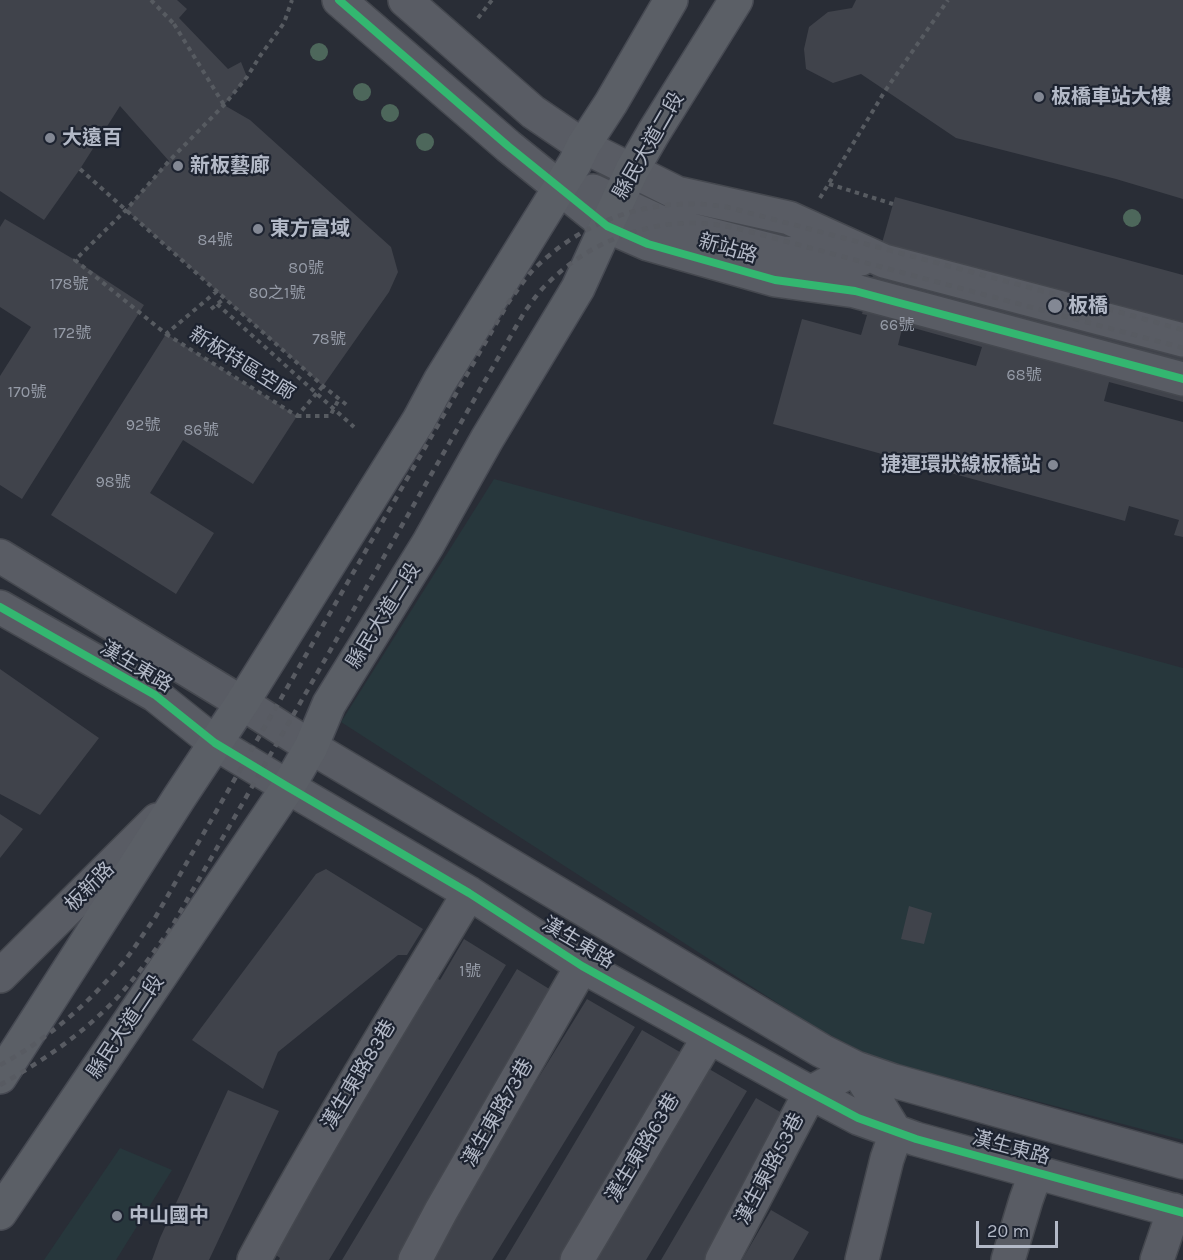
<!DOCTYPE html>
<html>
<head>
<meta charset="utf-8">
<style>
  body { margin:0 }
  #map { position:relative; width:1183px; height:1260px; overflow:hidden; background:#292d36; font-family:Karla,sans-serif }
  canvas { display:block }
  .scale { position:absolute; left:976px; top:1221px; width:82px; height:27px; box-sizing:border-box; border:3px solid #b3b9c7; border-top:0; padding-left:8px; font-size:18px; line-height:21px; white-space:nowrap; color:#b3b9c7; -webkit-text-stroke:4px #1d2330; paint-order:stroke }
</style>
</head>
<body>
<div id="map">
<canvas width="1183" height="1260"></canvas>
<div class="scale">20 m</div>
</div>
<script>
const context = document.querySelector('canvas').getContext('2d');
context.lineJoin = 'round';
function fillPath(path, color) { context.fillStyle = color; context.fill(path, 'evenodd'); }
function trace(path, color, width, dash) { context.strokeStyle = color; context.lineWidth = width; context.lineCap = dash ? 'butt' : 'round'; context.setLineDash(dash || []); context.stroke(path); }
function label(font, color, halo, rows, align = 'center') {
  context.font = font + ' Karla,"Noto Sans TC",sans-serif'; context.lineWidth = 4.5; context.setLineDash([]); context.textBaseline = 'middle'; context.strokeStyle = halo; context.fillStyle = color; for (const [text, x, y, turn = 0] of rows) {
    context.save(); context.translate(x, y); context.rotate((+turn || 0) * Math.PI / 180); context.textAlign = isNaN(turn) ? turn : align; if (halo) context.strokeText(text, 0, 0); context.fillText(text, 0, 0); context.restore();
  }
}
fillPath(new Path2D(`
  M494,479L1183,668V1140L874,1058L813,1026L341,722Z
  M120,1148L172,1170L116,1260H44Z`), '#27373c');
fillPath(new Path2D(`
  M0,0H177L187,9L179,18L228,69L241,62L247,77L224,105L250,120L391,247L398,272L389,292L323,386L126,210L169,161L120,106L80,169L44,220L0,191Z
  M856,0H1183V199L1116,179L956,138L861,74L833,83L806,69L804,49L809,27L828,12L852,8Z
  M895,197L1183,275V402L1109,382L1104,401L1183,422V537L1174,535L1179,520L1129,506L1125,521L773,424L802,319L861,335L867,315L862,314ZM903,325L982,347L976,366L898,345Z
  M5,219L75,260L144,305L22,499L0,485V376L31,327L0,307V227Z
  M166,334L297,416L253,484L183,440L150,493L214,533L176,594L51,515Z
  M0,669L99,738L40,815L0,794Z
  M0,814L23,829L0,858Z
  M326,869L423,929L407,955H398L278,1052L263,1089L192,1040L316,874Z
  M909,906L932,913L924,944L901,939Z
  M464,939L506,965L329,1260H279L280,1258L273,1253L430,974L440,980Z
  M517,969L559,995L400,1260H342Z
  M587,999L635,1027L492,1260H426Z
  M642,1030L685,1055L563,1260H505Z
  M704,1066L747,1091L646,1260H587Z
  M228,1090L279,1111L209,1260H152L160,1238Z
  M756,1098L794,1120L712,1260H661Z
  M771,1210L809,1232L793,1260H742Z`), '#40434b');
const minor = new Path2D(`
  M339,0L508,146L607,226L648,244L775,280L855,291L1183,379
  M405,0L533,112L583,146L677,193L789,218L884,261L1183,340
  M593,191L660,222L782,253L861,259
  M0,556L242,703L311,747L822,1051L856,1068L894,1081L1183,1162
  M0,607L155,695L215,743L288,787L469,893L582,966L800,1087L858,1118L916,1139L1183,1213
  M0,976L157,820
  M254,1260C321,1135 396,1015 469,893
  M415,1260L441,1211L582,966
  M577,1260L709,1037
  M722,1260L810,1093L856,1068L896,1133L887,1159L862,1260
  M1008,1260L1026,1200L1036,1172
  M1157,1260L1174,1210`);
const major = new Path2D(`
  M0,1077L179,798L242,703L419,420L440,381L575,163L583,146L611,103L671,0
  M0,1213L288,787L311,747L329,704L428,544L487,439L578,288L632,170L654,132L736,0`);
trace(minor, '#45484f', 36);
trace(major, '#474a53', 36);
trace(new Path2D(`
  M151,0L174,24
  M478,18L492,0
  M80,169L323,386L348,406
  M829,184L893,204
  M820,198L885,91L948,0
  M217,291L166,334L75,260L126,210L169,161L224,105L247,77L260,56L284,23L292,0
  M217,304L354,427
  M211,309L225,298`), '#575b61', 4, [4.5, 4.5]);
trace(minor, '#595c64', 33);
trace(major, '#5b5f66', 33);
trace(new Path2D(`
  M0,1065C49,1039 90,1002 126,959C136,946 145,931 155,918L508,303C516,292 524,280 533,270C575,228 630,204 690,204C702,203 715,206 727,207L1084,302L1183,330
  M0,1085C41,1062 78,1037 111,1004C134,981 152,954 171,928L525,311C532,302 539,291 548,283C586,245 639,223 693,223C713,223 732,227 751,232L1183,348`), '#585b62', 4.5, [6, 6]);
trace(new Path2D(`
  M174,24L224,105
  M166,334L297,416L323,386
  M297,416H330L339,399`), '#575b61', 4, [4.5, 4.5]);
trace(new Path2D(`
  M339,0L508,146L607,226L648,244L775,280L855,291L1183,379
  M0,607L155,695L215,743L288,787L469,893L582,966L800,1087L858,1118L916,1139L1183,1213`), '#33b770', 8);
context.fillStyle = '#4d675b';
for (const [x, y] of [
  [319,52],
  [362,92],
  [390,113],
  [425,142],
  [1132,218]
]) { context.beginPath(); context.arc(x, y, 9, 0, 2 * Math.PI); context.fill(); }
for (const [x, y, r, color] of [
  [1039,97,6,"#838894"],
  [50,138,6,"#838894"],
  [178,166,6,"#838894"],
  [258,229,6,"#838894"],
  [1055,306,8,"#838894"],
  [1053,465,6,"#838894"],
  [117,1216,6,"#838894"]
]) { const dot = new Path2D(); dot.arc(x, y, r, 0, 2 * Math.PI); context.fillStyle = color; context.fill(dot); trace(dot, '#1d2330', 2); }
label('16px', '#969ca8', null, [
  ["84號",215,240],
  ["80號",306,268],
  ["178號",69,284],
  ["80之1號",277,293],
  ["66號",897,325],
  ["172號",72,333],
  ["78號",329,339],
  ["68號",1024,375],
  ["170號",27,392],
  ["92號",143,425],
  ["86號",201,430],
  ["98號",113,482],
  ["1號",470,971]
]);
label('bold 20px', '#b3b9c7', '#1d2330', [
  ["板橋車站大樓",1051,97],
  ["大遠百",62,138],
  ["新板藝廊",190,166],
  ["東方富域",270,229],
  ["板橋",1068,306],
  ["捷運環狀線板橋站",1041,465,"right"],
  ["中山國中",129,1216]
], 'left');
label('20px', '#b3b9c7', '#1d2330', [
  ["縣民大道二段",649,146,-60],
  ["新站路",728,249,16],
  ["新板特區空廊",242,364,32],
  ["縣民大道二段",384,616,-58],
  ["漢生東路",136,667,31],
  ["板新路",90,887,-45],
  ["漢生東路",578,943,31],
  ["縣民大道二段",126,1027,-56],
  ["漢生東路83巷",359,1075,-59],
  ["漢生東路73巷",498,1113,-60],
  ["漢生東路63巷",643,1148,-59],
  ["漢生東路",1011,1148,15],
  ["漢生東路53巷",770,1169,-62]
]);
</script>
</body>
</html>
